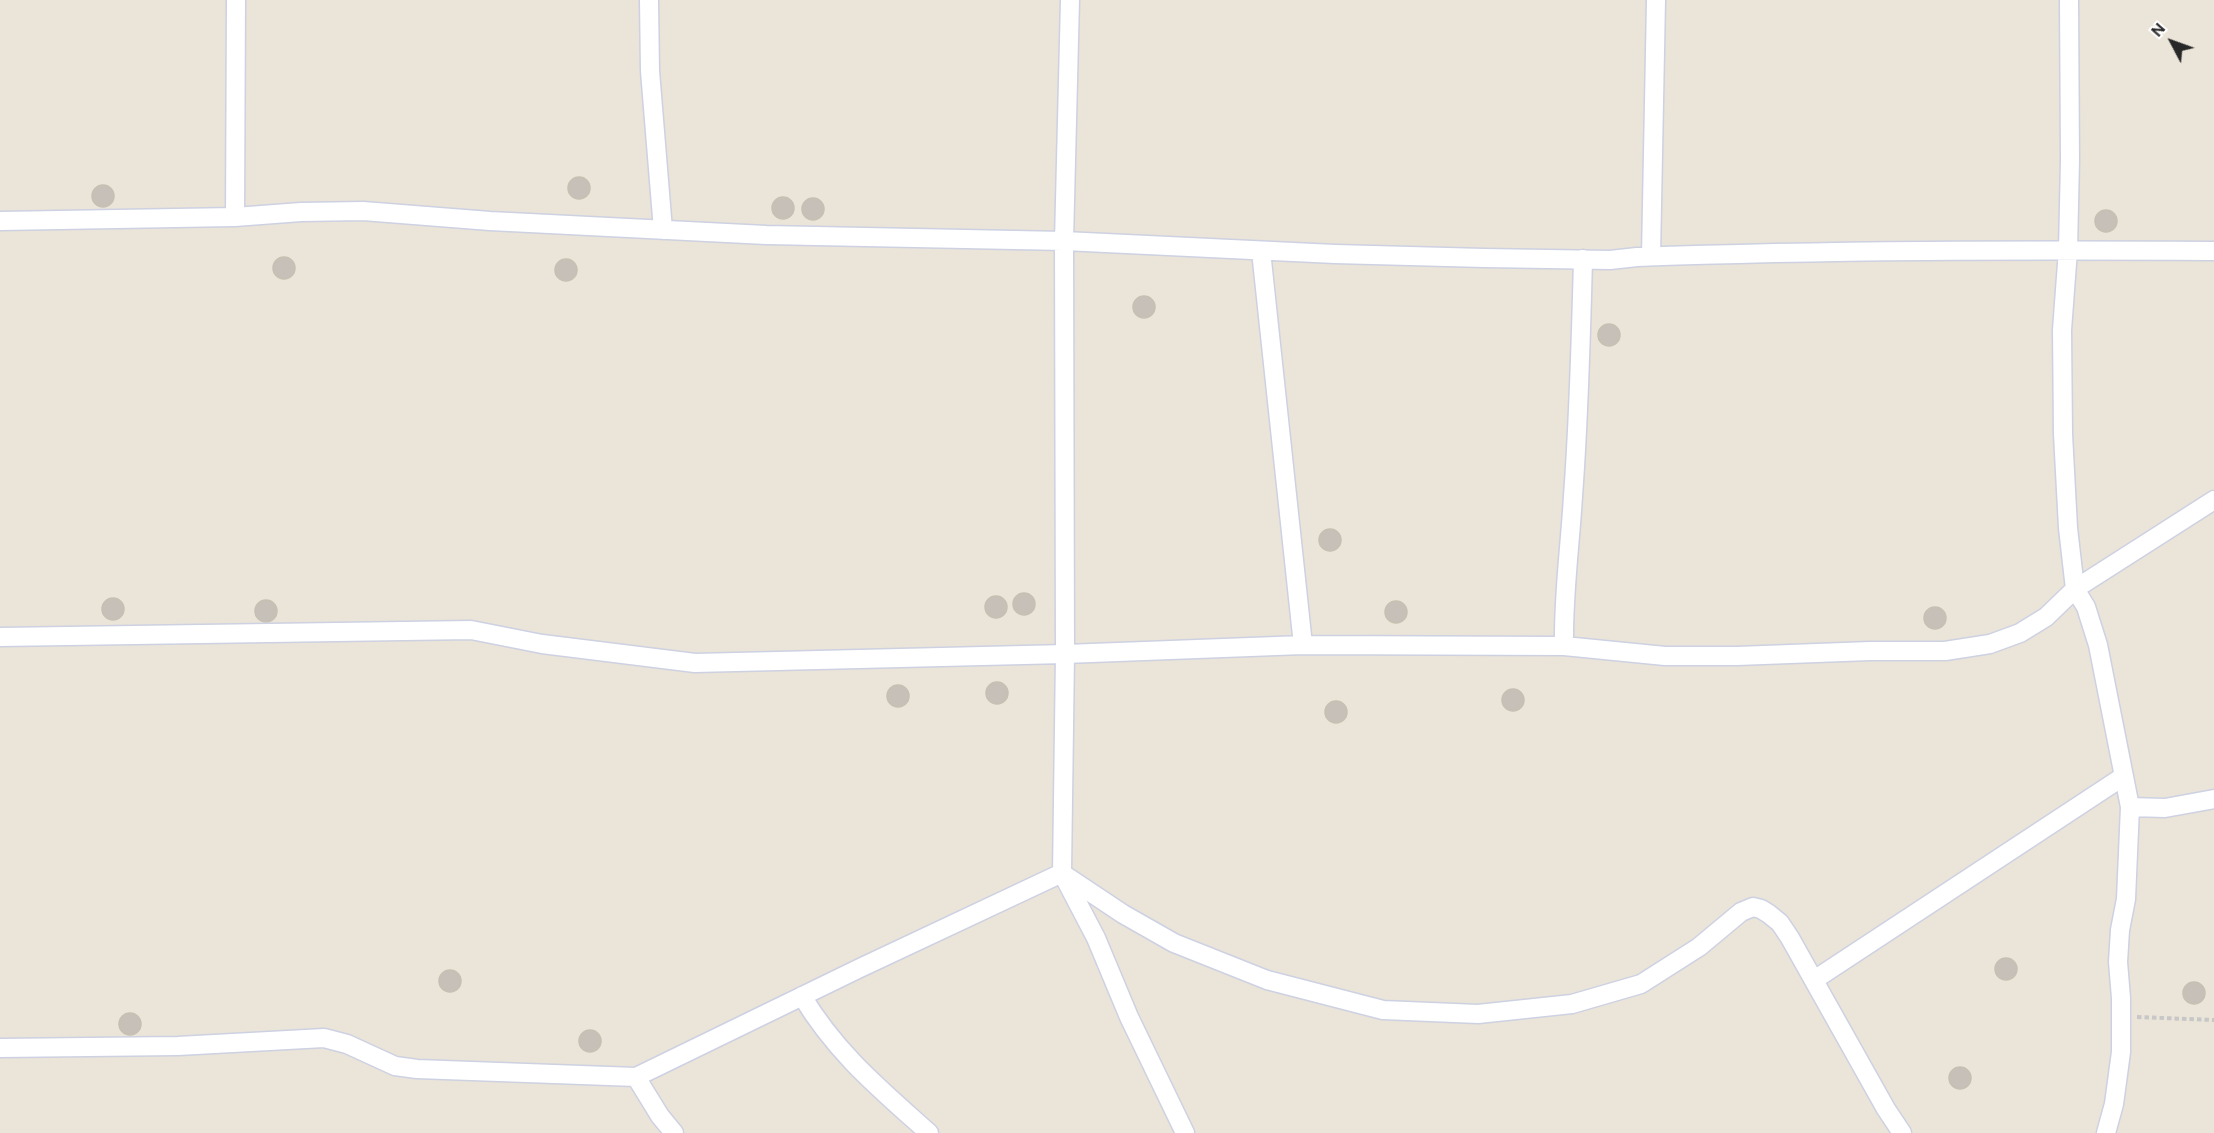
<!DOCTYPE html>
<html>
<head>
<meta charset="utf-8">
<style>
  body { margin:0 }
  #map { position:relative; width:2214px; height:1133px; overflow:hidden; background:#ebe4d8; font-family:"DM Sans",sans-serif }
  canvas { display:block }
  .north { position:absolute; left:2142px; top:12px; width:60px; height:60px; -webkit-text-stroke:4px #fff; paint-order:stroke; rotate:311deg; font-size:16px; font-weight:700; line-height:24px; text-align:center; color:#282828 }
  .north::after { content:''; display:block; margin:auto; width:21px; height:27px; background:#282828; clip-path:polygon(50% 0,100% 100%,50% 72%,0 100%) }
</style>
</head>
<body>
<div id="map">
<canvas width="2214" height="1133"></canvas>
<div class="north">N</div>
</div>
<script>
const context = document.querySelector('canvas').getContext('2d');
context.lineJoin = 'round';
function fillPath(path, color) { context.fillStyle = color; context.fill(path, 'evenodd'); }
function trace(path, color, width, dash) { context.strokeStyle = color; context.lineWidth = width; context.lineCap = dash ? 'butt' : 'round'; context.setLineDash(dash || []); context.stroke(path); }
const building = new Path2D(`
  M568 188a11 11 0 1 1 22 0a11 11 0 1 1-22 0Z
  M92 196a11 11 0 1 1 22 0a11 11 0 1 1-22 0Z
  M772 208a11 11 0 1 1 22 0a11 11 0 1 1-22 0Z
  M802 209a11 11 0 1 1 22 0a11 11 0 1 1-22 0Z
  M2095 221a11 11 0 1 1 22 0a11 11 0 1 1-22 0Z
  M273 268a11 11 0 1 1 22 0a11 11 0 1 1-22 0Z
  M555 270a11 11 0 1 1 22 0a11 11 0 1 1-22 0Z
  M1133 307a11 11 0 1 1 22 0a11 11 0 1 1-22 0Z
  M1598 335a11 11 0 1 1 22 0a11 11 0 1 1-22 0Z
  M1319 540a11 11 0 1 1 22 0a11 11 0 1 1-22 0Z
  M1013 604a11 11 0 1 1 22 0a11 11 0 1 1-22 0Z
  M985 607a11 11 0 1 1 22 0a11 11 0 1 1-22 0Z
  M102 609a11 11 0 1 1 22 0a11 11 0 1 1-22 0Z
  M255 611a11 11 0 1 1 22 0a11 11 0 1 1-22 0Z
  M1385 612a11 11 0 1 1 22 0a11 11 0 1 1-22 0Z
  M1924 618a11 11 0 1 1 22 0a11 11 0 1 1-22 0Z
  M986 693a11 11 0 1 1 22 0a11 11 0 1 1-22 0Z
  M887 696a11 11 0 1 1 22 0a11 11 0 1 1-22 0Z
  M1502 700a11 11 0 1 1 22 0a11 11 0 1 1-22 0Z
  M1325 712a11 11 0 1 1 22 0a11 11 0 1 1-22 0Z
  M1995 969a11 11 0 1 1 22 0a11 11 0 1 1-22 0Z
  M439 981a11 11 0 1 1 22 0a11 11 0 1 1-22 0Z
  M2183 993a11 11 0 1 1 22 0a11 11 0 1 1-22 0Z
  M119 1024a11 11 0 1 1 22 0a11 11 0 1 1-22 0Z
  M579 1041a11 11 0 1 1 22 0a11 11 0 1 1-22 0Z
  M1949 1078a11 11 0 1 1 22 0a11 11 0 1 1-22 0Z`);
fillPath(building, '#c6c0b8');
trace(building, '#c6c0b2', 1.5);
const street = new Path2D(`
  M649,0L650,71L663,230
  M1070,0L1064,241L1065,654L1062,873L1096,938L1129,1017L1185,1133
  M2069,0L2070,160L2068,250L2062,330L2063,434L2068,528L2075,589L2086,607L2098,645L2130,807L2126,899L2120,930L2118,962L2121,998V1052L2114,1104L2106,1133
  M235,217L236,0
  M0,221L235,217L301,212L363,211L490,221L766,235L1064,241L1335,254L1484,258L1610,260L1637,257C1829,250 2022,250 2214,251
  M1261,251L1303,645
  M1651,256L1656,0
  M0,637L471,630L542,644L695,663L1065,654L1303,645L1564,646L1665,656H1737L1870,651H1945L1990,644L2020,633L2046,617L2075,589L2214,500
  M1564,646C1563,596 1570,547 1573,496C1579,417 1581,339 1583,259
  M2130,807L2165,808L2214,799
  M1063,874L1123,914L1174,943L1267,980L1383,1010L1478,1014L1572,1004L1641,984L1699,947L1741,912L1753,907L1761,909L1769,914L1780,923L1790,938L1886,1109L1902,1133
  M1814,980L2124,776
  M802,996C836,1053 880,1089 929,1133
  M0,1048L178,1046L324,1038L347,1044L395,1066L417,1069L636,1077L860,968L1062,873
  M636,1077L660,1116L674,1133`);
trace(street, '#cdd1e2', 21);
trace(new Path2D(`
  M2137,1017L2214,1020`), '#c7c7c7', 4, [4.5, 3]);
trace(street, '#fff', 18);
</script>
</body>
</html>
